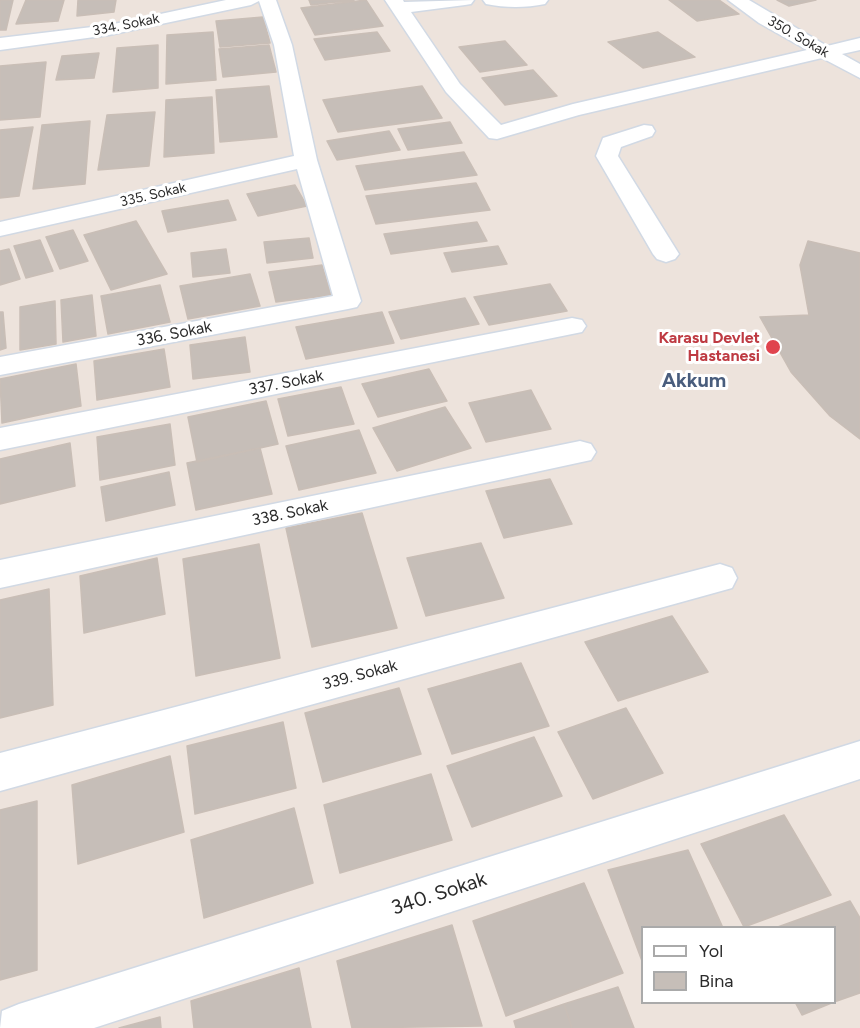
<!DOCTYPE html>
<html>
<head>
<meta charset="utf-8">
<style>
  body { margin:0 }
  #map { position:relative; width:860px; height:1028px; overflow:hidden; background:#ede3dc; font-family:Figtree,sans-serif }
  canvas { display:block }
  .legend { position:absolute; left:641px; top:926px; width:195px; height:78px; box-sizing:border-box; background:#fff; border:2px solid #aaa; margin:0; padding:8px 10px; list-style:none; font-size:18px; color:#2b2b2b }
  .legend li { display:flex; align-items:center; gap:12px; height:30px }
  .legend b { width:30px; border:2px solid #aaa }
</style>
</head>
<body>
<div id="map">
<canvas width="860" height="1028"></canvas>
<ul class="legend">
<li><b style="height:8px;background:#fff"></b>Yol</li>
<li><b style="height:16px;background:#c6beb8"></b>Bina</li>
</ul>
</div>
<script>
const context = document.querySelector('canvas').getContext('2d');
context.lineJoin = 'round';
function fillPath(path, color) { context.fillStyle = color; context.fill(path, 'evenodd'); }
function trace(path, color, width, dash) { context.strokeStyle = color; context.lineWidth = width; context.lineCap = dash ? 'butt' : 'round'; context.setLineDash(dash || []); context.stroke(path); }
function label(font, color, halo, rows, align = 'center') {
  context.font = font + ' Figtree,sans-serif'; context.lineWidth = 6; context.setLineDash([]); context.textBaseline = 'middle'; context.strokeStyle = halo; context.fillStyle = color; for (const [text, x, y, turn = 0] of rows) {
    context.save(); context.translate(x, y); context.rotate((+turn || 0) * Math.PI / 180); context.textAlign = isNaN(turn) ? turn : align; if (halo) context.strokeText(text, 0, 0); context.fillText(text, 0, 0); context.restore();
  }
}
const building = new Path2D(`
  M0,0H13L6,30H0Z
  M26,0H64L58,21L16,24Z
  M78,0H116L114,12L77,16Z
  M309,0H354L311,5Z
  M366,0L383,26L315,35L301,8Z
  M669,0H719L739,14L697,21Z
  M777,0H816L789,6Z
  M263,17L270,43L220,47L216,21Z
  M213,32L216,80L166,84L167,35Z
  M377,32L390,51L325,60L314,39Z
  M658,32L695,57L643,68L608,42Z
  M505,41L527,65L480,72L459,47Z
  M158,45V88L113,92L117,48Z
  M269,45L276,72L223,77L219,49Z
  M99,53L94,78L56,80L62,56Z
  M46,62L40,117L0,120V66Z
  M533,70L557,96L505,105L482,78Z
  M269,86L277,137L220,142L216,90Z
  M422,86L442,118L338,132L323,100Z
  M212,97L214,153L164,157L166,100Z
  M155,112L149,166L98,170L107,115Z
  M90,121L85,184L33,189L42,125Z
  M450,122L462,143L408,150L398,129Z
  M33,127L19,196L0,198V130Z
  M389,131L400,150L337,160L327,141Z
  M464,152L477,175L365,190L356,166Z
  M476,183L490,210L376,224L366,196Z
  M295,185L307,206L258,216L247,194Z
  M228,200L236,220L168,232L162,211Z
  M136,221L167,274L111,290L84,235Z
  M477,222L487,241L391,254L384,234Z
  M73,230L88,261L60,269L46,237Z
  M309,238L313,258L267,263L264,242Z
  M40,240L53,271L26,278L14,246Z
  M808,241L860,253V439L830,416L791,372L760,317L809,315L800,265Z
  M498,246L507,264L452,272L444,253Z
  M9,249L20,279L0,285V251Z
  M226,249L230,273L193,277L191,253Z
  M322,265L331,295L276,302L269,272Z
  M250,274L260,306L188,319L180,286Z
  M550,284L567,311L489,325L474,297Z
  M160,285L170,322L108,334L101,296Z
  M92,295L96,336L63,342L61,300Z
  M465,298L479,324L401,339L389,312Z
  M55,301L56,344L20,350V307Z
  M0,312H3L6,348L0,350Z
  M382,312L394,343L306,359L296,327Z
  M245,337L250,372L193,379L190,345Z
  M164,349L170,387L97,400L94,361Z
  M76,364L81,406L2,423L0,379Z
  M429,369L447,401L378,417L362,384Z
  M341,387L354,424L288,436L278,399Z
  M531,390L551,429L486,442L469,403Z
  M266,401L278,444L197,462L188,417Z
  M445,407L471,448L397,471L373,428Z
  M170,424L175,465L100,480L97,437Z
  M359,430L376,473L299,490L286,446Z
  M70,443L75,486L0,504V459Z
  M260,448L272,494L196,510L187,463Z
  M169,472L175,505L106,521L101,487Z
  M550,479L572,524L504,538L486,491Z
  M362,513L397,628L312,647L286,528Z
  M481,543L504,598L426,616L407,558Z
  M259,544L280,658L196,676L183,559Z
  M157,558L165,614L84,633L80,576Z
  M49,589L53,705L0,718V600Z
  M672,616L708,672L618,701L585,642Z
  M521,663L549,726L452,754L428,689Z
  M399,688L421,754L323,782L305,713Z
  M626,708L663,773L593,799L558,732Z
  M283,722L296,788L195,814L187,746Z
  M534,737L562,796L472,827L447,766Z
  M170,756L184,832L78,864L72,785Z
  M431,774L452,840L340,873L324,805Z
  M37,801V970L0,980V810Z
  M294,808L313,883L204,918L191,840Z
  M784,815L831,895L744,927L701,844Z
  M688,850L723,928H642V961L608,870Z
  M584,883L623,973L506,1016L473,921Z
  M850,901L860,918V993L834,1002V928H775Z
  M452,925L482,1026L352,1028L337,961Z
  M299,968L311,1028H194L191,1001Z
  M618,987L634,1028H572L564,1004Z
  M795,1002H834L802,1015Z
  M564,1004L572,1028H516L514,1021Z
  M160,1017L161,1028H119Z`);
fillPath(building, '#c6beb8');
trace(building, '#c9beb6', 1.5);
const minor = new Path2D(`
  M226,0H276L292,45L317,160L361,301L357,307L348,309L0,375V357L333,296L297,169L0,236V222L294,156L274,45L259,1L251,5L109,35L0,50V38L109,25Z
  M385,0H403L404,2L474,0L471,4L465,5L411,12L460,84L501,125L573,104L807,50L759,23L728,0H749L827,46L860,38V50L842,54L860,64V78L822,58L579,115L497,139L489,138L446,92Z
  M483,0H548L545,4C526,8 505,8 486,4Z
  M644,125L652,126L655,131L652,136L621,147L618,156L679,254L675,259L666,262L657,259L653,254L596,156L603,138Z
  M572,318L582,320L586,326L582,332L0,450V428Z
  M580,441L591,444L596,452L591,460L0,588V560Z
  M720,564L732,568L737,578L732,588L0,791V753Z
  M860,741V779L94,1028H0L2,1011L19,1004Z`);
trace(minor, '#d1d9e4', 3);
fillPath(minor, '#fff');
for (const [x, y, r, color] of [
  [773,347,8,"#e0444e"]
]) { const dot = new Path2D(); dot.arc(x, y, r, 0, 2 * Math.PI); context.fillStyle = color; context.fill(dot); trace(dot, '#fff', 2); }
label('14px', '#2b2b2b', '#fff', [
  ["334. Sokak",126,25,-11],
  ["350. Sokak",798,37,30],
  ["335. Sokak",153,195,-13]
]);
label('16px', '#2b2b2b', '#fff', [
  ["336. Sokak",174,334,-11],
  ["337. Sokak",286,383,-11],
  ["338. Sokak",290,513,-12],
  ["339. Sokak",360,675,-15]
]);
label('bold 16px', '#be3a42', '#fff', [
  ["Karasu Devlet",760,338],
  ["Hastanesi",760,356]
], 'right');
label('bold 20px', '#495d7d', '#fff', [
  ["Akkum",694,381]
]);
label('20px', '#2b2b2b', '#fff', [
  ["340. Sokak",439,894,-18]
]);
</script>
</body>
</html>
